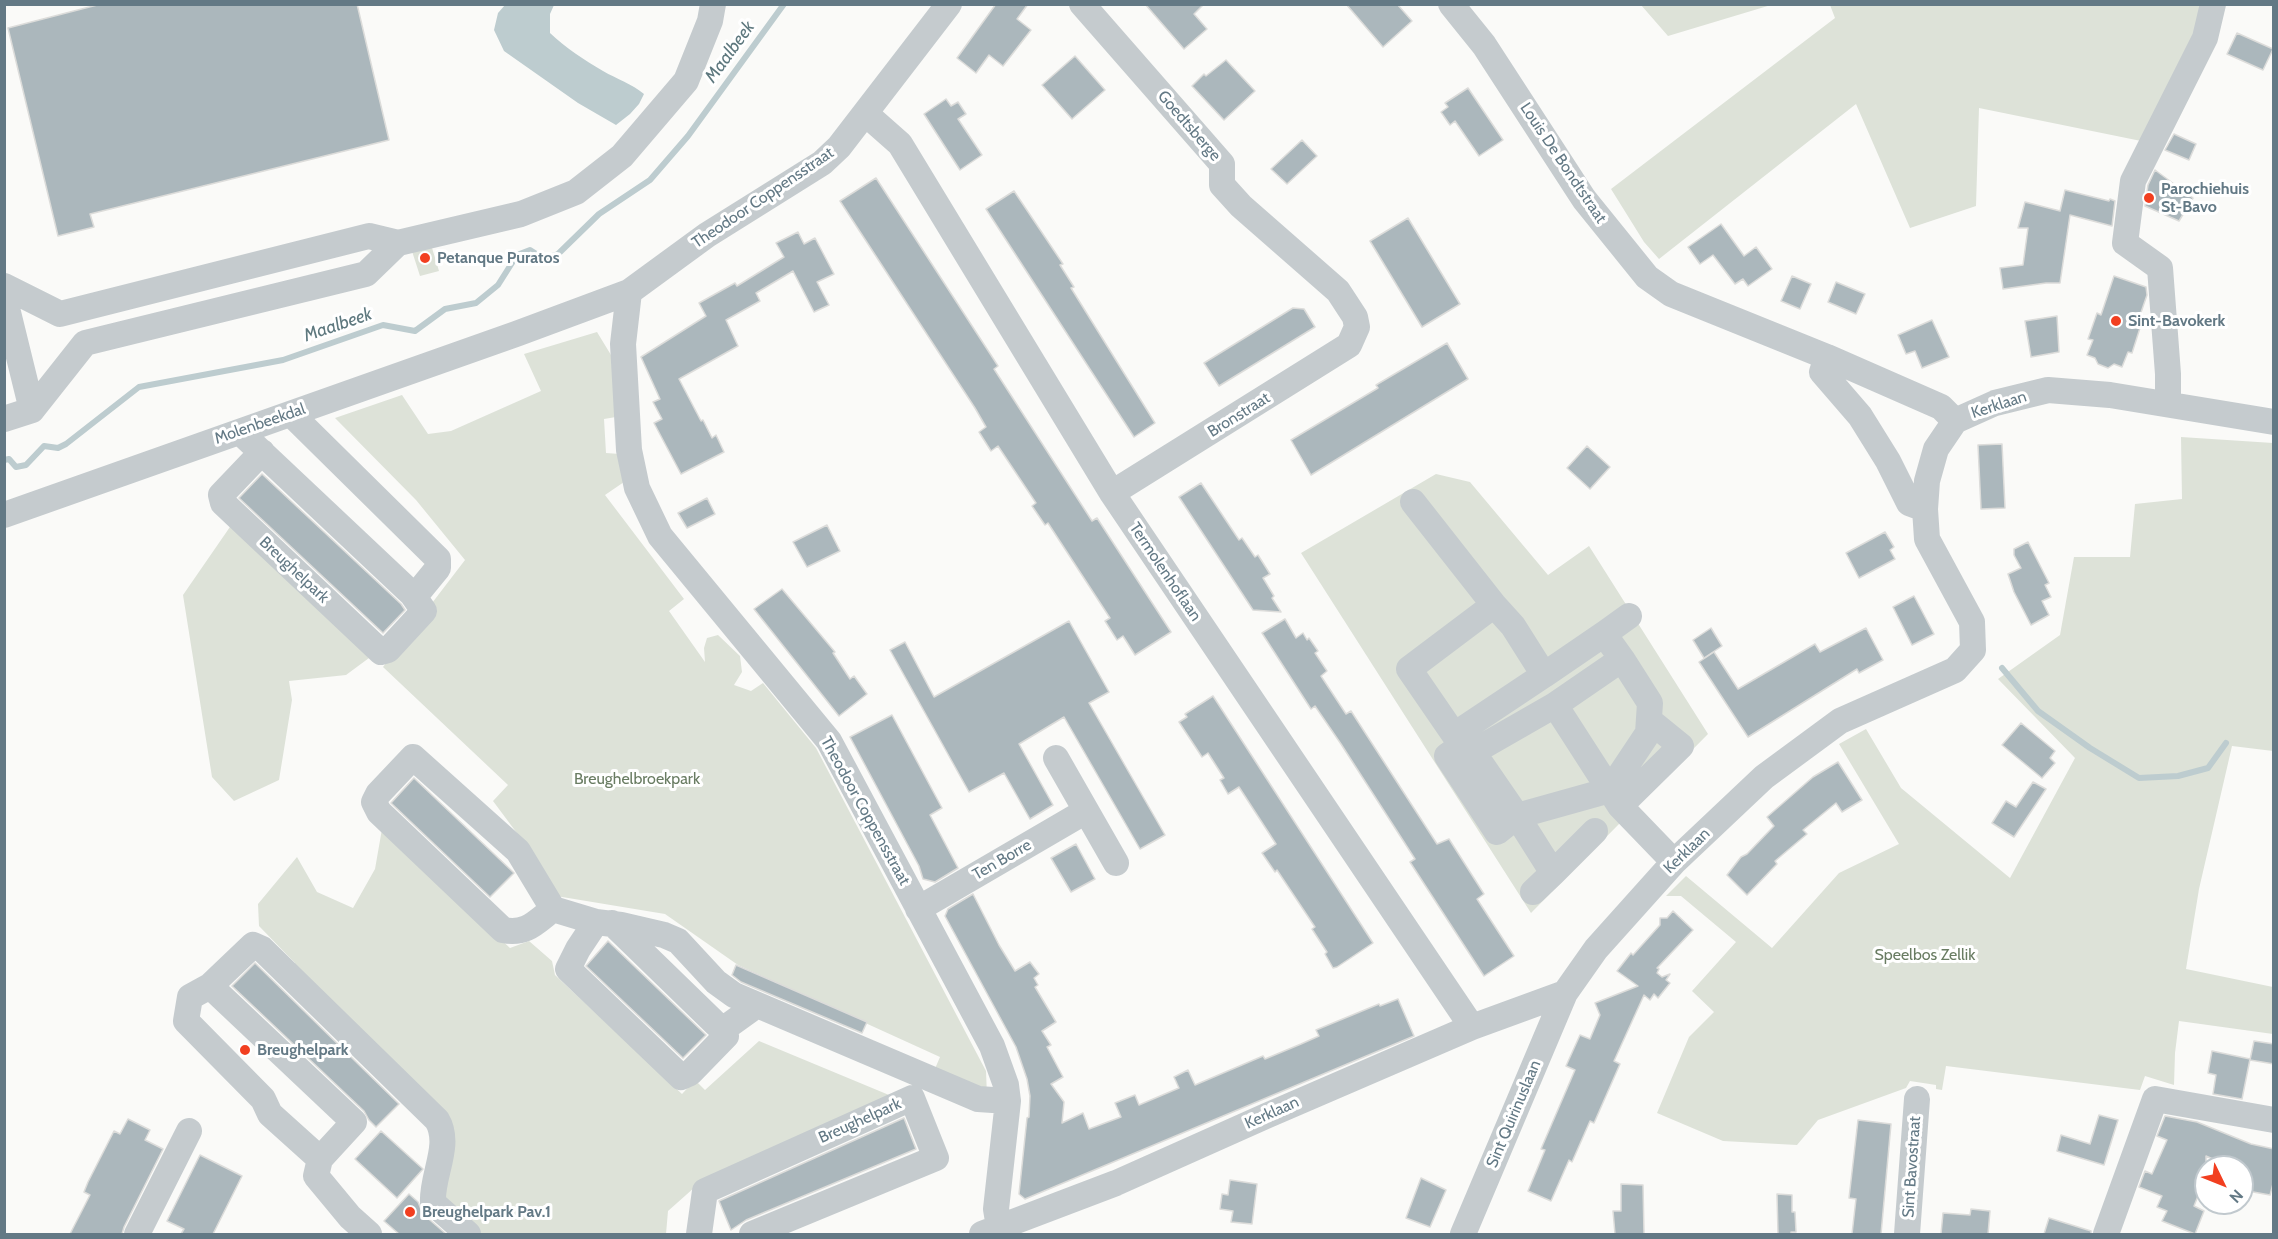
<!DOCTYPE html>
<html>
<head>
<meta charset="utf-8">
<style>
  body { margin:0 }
  #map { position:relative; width:2278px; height:1239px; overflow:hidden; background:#fafaf8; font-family:Cabin,sans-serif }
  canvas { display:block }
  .frame { position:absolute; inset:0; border:6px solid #637985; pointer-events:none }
  .north { position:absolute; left:2194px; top:1155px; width:60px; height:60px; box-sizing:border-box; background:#fff; border:2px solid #c1c9ce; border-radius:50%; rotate:133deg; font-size:16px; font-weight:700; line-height:24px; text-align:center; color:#637985 }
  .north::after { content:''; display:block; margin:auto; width:21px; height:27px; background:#f23f20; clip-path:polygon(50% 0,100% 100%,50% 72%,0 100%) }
</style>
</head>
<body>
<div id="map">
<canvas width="2278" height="1239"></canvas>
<div class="frame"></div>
<div class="north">N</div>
</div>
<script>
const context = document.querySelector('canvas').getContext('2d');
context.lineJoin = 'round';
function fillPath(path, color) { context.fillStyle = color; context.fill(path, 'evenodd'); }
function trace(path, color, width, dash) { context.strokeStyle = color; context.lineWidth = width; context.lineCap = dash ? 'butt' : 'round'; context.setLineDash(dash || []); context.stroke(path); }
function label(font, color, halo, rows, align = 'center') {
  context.font = font + ' Cabin,sans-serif'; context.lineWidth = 6; context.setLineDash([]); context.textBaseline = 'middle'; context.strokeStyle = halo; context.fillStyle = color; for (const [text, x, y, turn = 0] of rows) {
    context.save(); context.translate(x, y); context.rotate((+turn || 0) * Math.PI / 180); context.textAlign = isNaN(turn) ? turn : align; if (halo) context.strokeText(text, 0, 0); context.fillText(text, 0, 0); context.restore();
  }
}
fillPath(new Path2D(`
  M1641,5H1771L1668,36Z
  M1830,5H2204L2199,28L2146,142L1979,108L1976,206L1910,228L1856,104L1659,259L1644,242L1611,189L1835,18Z
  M429,238L439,271L420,276L410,245Z
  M597,332L611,355L616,417L604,419L606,453L620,454L624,482L605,495L684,599L669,611L705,662L704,648L707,638L718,635L740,656L742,672L734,685L751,691L763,683L816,748L986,1071L987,1096L934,1071L940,1057L738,965L665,914L550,895L537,860L493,801L508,785L383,667L465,560L416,500L335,418L402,395L428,434L451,431L541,391L524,354Z
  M2181,437L2273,443V751L2232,746L2199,889L2186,969L2273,987V1034L2179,1021L2175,1053L2174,1085L2145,1076L2140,1090L1946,1066L1942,1090L1936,1089V1085L1910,1081L1906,1088L1818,1120L1797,1145L1723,1141L1657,1113L1689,1037L1714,1012L1692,991L1736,942L1681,896H1666L1686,876L1772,948L1839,873L1899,844L1839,744L1866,729L1901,788L2010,878L2075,758L1998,679L2060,635L2074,557H2130L2135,504L2182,499Z
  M1436,474L1470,482L1548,575L1589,546L1708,734L1531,913L1301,553Z
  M232,524L369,658L346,675L289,681L292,700L279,780L234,801L212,777L183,595Z
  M382,829L510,948L529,941L552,961L555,975L682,1094L695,1080L705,1090L759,1041L889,1095L695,1187L668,1211L666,1234H480L441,1198L452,1140L295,974V963L259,926L258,904L297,857L317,892L353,908L375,869Z`), '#dde2d8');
fillPath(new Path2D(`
  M505,5H554L550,14V33C566,48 584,60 603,71C617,79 632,84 644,94L639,104L630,114L616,125L578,103L504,51L494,30L498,13Z`), '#bdcccf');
trace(new Path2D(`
  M4,460L9,459L16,467L26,465L44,446L58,448L66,444L139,387L283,360L383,325L415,331L445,309L476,303L498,285L517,255L530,250L544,259L558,254L599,214L650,180L688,136L784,4
  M2002,668L2038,711L2090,748L2139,778L2178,776L2208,768L2226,743`), '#bdcccf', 6);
const building = new Path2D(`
  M101,4H357L389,140L90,214L94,227L58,236L8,28Z
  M996,4H1028L1017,19L1031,30L1003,66L989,55L976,73L957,58Z
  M1145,4H1204L1194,14L1207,29L1184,49Z
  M1346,4H1397L1412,21L1383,47Z
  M2237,33L2273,49L2263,70L2227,54Z
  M1075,56L1105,90L1072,119L1042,85Z
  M1226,60L1255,91L1224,120L1192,86L1204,74L1206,76Z
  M1468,88L1503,140L1479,156L1455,121L1450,125L1441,112L1448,107L1445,103Z
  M946,99L951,106L958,102L966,114L958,119L982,155L960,170L924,114Z
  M2174,134L2196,144L2189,160L2165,150Z
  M1302,140L1317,156L1287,184L1271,169Z
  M2155,170L2193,198L2179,221L2145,206L2148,185Z
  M876,178L998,366L994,369L1092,521L1097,518L1171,632L1135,655L1123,636L1117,640L1105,621L1110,618L1048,523L1045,525L1032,506L1036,503L998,446L991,451L979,432L986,427L975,408L840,201Z
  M2065,190L2109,201L2110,199L2115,201L2112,226L2070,215L2060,283H2046L2003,289L2000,268L2023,265L2028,228H2018L2025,202L2060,211Z
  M1014,191L1063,264L1060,265L1074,287L1071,288L1155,423L1134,437L986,209Z
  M1408,218L1460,304L1422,327L1370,241Z
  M1721,224L1744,256L1756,247L1772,269L1748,286L1743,279L1735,284L1713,255L1700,264L1688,247Z
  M798,232L804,244L815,238L834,274L817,282L829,305L814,312L793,271L756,293L760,301L726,320L738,346L679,379L701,421L703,420L712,438L716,435L724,452L681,474L654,423L662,419L653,402L660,399L641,357L706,316L699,303L735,283L737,286L784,257L776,243Z
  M1792,276L1811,284L1800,309L1781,301Z
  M2114,276L2146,287L2147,295L2136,327L2140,328L2132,353L2128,352L2122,367L2114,364L2108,368L2098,364L2095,358L2087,355L2093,340L2088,339L2097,313L2101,315Z
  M1836,282L1865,294L1856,314L1828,302Z
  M1293,308L1304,309L1315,327L1219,386L1204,363Z
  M2057,316L2059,352L2031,357L2025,321Z
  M1932,320L1949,357L1922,368L1915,351L1906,354L1898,335Z
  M1447,343L1468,379L1311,475L1291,440L1378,388L1376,385Z
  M2002,444L2005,508L1981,509L1978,445Z
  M1587,446L1610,467L1590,489L1567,468Z
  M262,474L401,604L405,610L383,633L239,498Z
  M1201,483L1239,540L1242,538L1255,557L1258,555L1270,574L1263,578L1274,596L1272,598L1281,612L1253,610L1179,497Z
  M707,498L715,514L687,528L678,513Z
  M827,525L840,551L807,567L793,542Z
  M1885,532L1894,547L1890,550L1895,559L1859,578L1846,553Z
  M2028,542L2049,583L2045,585L2051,597L2042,601L2049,615L2031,625L2014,592L2008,574L2021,568L2014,555V549Z
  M782,589L835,652L833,653L850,679L854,676L867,694L839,716L754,609Z
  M1914,596L1934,634L1912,645L1893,607Z
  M1285,619L1296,638L1303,633L1307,640L1309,638L1318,651L1315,653L1327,671L1321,676L1346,714L1351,711L1437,844L1449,839L1484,894L1477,899L1514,956L1484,976L1410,862L1415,859L1341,744L1315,706L1311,709L1262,633Z
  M1069,621L1109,692L1089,703L1165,835L1140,849L1064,717L1019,744L1053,805L1030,819L1004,773L969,792L890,650L905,642L934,697Z
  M1711,628L1722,646L1704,658L1693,640Z
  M1866,628L1883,660L1859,673L1857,669L1748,737L1699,662L1714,652L1738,689L1815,644L1820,652Z
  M1213,696L1373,943L1337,967L1333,968L1325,954L1327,952L1312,929L1315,927L1277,870L1275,872L1262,853L1276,844L1239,787L1228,794L1220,780L1224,778L1208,753L1202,757L1179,722L1187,717L1185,714Z
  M892,715L942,808L930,815L958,868L935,882L923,879L919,866L850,737Z
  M2021,723L2055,751L2050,758L2055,763L2042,778L2002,745Z
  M1838,762L1862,800L1842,812L1836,803L1803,830L1807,834L1775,861L1777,864L1747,895L1727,875L1741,857L1747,854L1774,826L1767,817L1813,777Z
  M414,778L514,873L490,897L391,803Z
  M2033,782L2046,789L2014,837L1992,823L2006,801L2016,807Z
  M1076,844L1095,879L1071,892L1051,858Z
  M973,894L999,945L1015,971L1030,962L1039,974L1034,978L1038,985L1035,987L1056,1022L1042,1031L1051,1045L1047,1047L1063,1077L1051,1084L1064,1102L1062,1123L1083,1113L1089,1129L1121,1117L1115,1103L1135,1095L1139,1105L1179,1088L1174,1077L1188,1070L1195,1085L1263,1056L1265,1059L1301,1044L1319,1036L1316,1030L1379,1004L1380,1006L1398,999L1414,1036L1025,1199L1019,1194L1027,1118L1029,1117L1030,1096L1027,1079L1016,1047L945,916L948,909Z
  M1673,911L1693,930L1657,968L1659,969L1657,973L1662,977L1670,974L1666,980L1670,983L1658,998L1654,994L1650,1000L1644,995L1614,1061L1620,1064L1594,1123L1590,1121L1572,1162L1569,1160L1551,1201L1528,1191L1545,1150L1541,1149L1575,1070L1566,1066L1580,1035L1590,1039L1600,1015L1595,1003L1638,986L1617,971L1631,953L1633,955L1660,925V918H1667Z
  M608,941L706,1035L683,1058L586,966Z
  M255,963L399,1104L376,1127L369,1120L364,1111L232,986Z
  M736,965L867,1022L862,1033L741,982L732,975Z
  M2254,1041L2274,1044V1064L2250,1060Z
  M2212,1051L2250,1059L2242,1099L2213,1094L2216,1075L2208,1073Z
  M2099,1115L2118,1120L2104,1165L2057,1151L2061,1135L2090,1144Z
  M2165,1116L2197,1122L2251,1144L2274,1149V1180L2270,1195L2242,1190V1167H2231L2206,1156V1176L2194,1206L2204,1211L2195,1234L2162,1221L2167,1211L2157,1207L2162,1196L2139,1187L2145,1171L2152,1174L2167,1140L2157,1136Z
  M904,1118L916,1149L746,1220L731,1230L719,1201Z
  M128,1119L150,1130L145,1140L163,1149L124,1227L122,1234H70L90,1195L84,1192L88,1182L114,1131L120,1134Z
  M1858,1120L1891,1124L1881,1234H1852L1856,1199L1849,1198Z
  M381,1131L423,1169L397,1198L355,1159Z
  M200,1155L242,1176L213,1234H181L184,1229L167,1221Z
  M1421,1178L1446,1190L1430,1227L1406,1218Z
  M1230,1180L1257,1184L1252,1224L1231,1222L1233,1211L1220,1209L1222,1194L1228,1195Z
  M1621,1184L1643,1185L1644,1234H1615L1613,1211H1621Z
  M409,1194L418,1202L423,1214L446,1234H399L384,1221Z
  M1777,1194L1792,1195V1212H1795L1796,1232H1791V1234H1778Z
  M1971,1209L1990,1211L1988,1234H1941L1943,1213L1970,1215Z
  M2049,1218L2091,1231V1234H2044Z`);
fillPath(building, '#abb7bc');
trace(building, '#dcdcda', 1.5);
trace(new Path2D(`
  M1082,4L1222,164V185L1241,206L1338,291L1355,317L1357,327L1349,345L1112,493
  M1451,4L1484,45L1584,199L1647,277L1671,294L1827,357L1941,407L1955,421
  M866,114L900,144L1112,493L1472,1027
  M4,286L60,314L369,236L398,243
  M629,292L623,344L629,450L637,488L660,536L829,741L992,1046L1006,1085L1008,1101L996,1209L999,1227
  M4,296L32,410L85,343L366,274L398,243L521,214L576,192L622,156L686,81L710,21L713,4
  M1827,357L1822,372L1860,416L1888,461L1909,503L1925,509
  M2168,403V374L2160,268L2125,243L2133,181L2205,38L2213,4
  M4,419L32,410
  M240,432L412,594L420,590L438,568V559L291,414
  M262,452L221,495L223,503L381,652L388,650L424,611L412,594
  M1413,502L1494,605L1409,669L1455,736L1460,731
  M4,515L516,334L629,292L707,235L822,163L839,147L949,4
  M1604,634L1629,616
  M1622,659L1650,703L1648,733L1610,790L1517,816L1473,752L1555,705Z
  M1544,675L1604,634L1622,659
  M1555,705L1620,806L1674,862
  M1467,742L1447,756L1497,832L1517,816L1553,873L1595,831
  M1469,745L1460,731L1544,675L1513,626L1494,605
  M1056,758L1116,863
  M1620,806L1681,746L1649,720
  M1533,892L1553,873
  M553,909C536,922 526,935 503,930L379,812L374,802L378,794L413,757L518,851L553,909L596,922L621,925L664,935L678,941L716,982L734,995L978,1099L1008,1101
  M918,909L1086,811
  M596,922L578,949L568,969L681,1077L690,1073L726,1036L725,1028
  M612,923L716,1024L725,1028L757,1005
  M210,986L354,1122L320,1159
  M137,1234L189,1131
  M369,1234L350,1217L316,1176L320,1159L270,1114L263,1099L186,1021L190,997L210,986L253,945L262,949L437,1120C452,1145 431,1176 433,1203L468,1234
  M699,1234L705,1191L912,1098L936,1158L752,1234
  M982,1234L1116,1183L1266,1116L1472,1027L1565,993
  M1463,1234L1565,993L1596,949L1674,862L1764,777L1840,721L1955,670L1973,650L1972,622L1927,539L1925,509L1927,481L1936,449L1955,421L1995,403L2048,390L2110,395L2274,422
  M1907,1234L1917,1099
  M2106,1234L2155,1099L2274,1120`), '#c5cbce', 26);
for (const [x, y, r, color] of [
  [2149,198,6,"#f23f20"],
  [425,258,6,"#f23f20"],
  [2116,321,6,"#f23f20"],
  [245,1050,6,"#f23f20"],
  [410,1212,6,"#f23f20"]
]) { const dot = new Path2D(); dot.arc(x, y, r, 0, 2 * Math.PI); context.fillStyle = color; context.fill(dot); trace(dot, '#fff', 2); }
label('16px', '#637985', '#fff', [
  ["Goedtsberge",1189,126,49],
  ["Louis De Bondtstraat",1563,163,56],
  ["Theodoor Coppensstraat",763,198,-34],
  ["Kerklaan",1999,405,-18],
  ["Bronstraat",1239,415,-32],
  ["Molenbeekdal",260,424,-19],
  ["Breughelpark",294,570,43],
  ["Termolenhoflaan",1165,572,56],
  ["Theodoor Coppensstraat",865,811,61],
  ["Kerklaan",1687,851,-44],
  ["Ten Borre",1002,860,-30],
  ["Kerklaan",1272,1113,-24],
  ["Sint Quirinuslaan",1514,1114,-67],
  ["Breughelpark",860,1121,-24],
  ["Sint Bavostraat",1912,1167,-86]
]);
label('bold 16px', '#637985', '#fff', [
  ["Parochiehuis",2161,189],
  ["St-Bavo",2161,207],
  ["Petanque Puratos",437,258],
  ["Sint-Bavokerk",2128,321],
  ["Breughelpark",257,1050],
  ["Breughelpark Pav.1",422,1212]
], 'left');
label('16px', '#697c62', '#fff', [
  ["Breughelbroekpark",637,779],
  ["Speelbos Zellik",1925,955]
]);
label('italic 18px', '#5e787e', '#fff', [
  ["Maalbeek",730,52,-54],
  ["Maalbeek",338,325,-19]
]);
</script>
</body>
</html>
